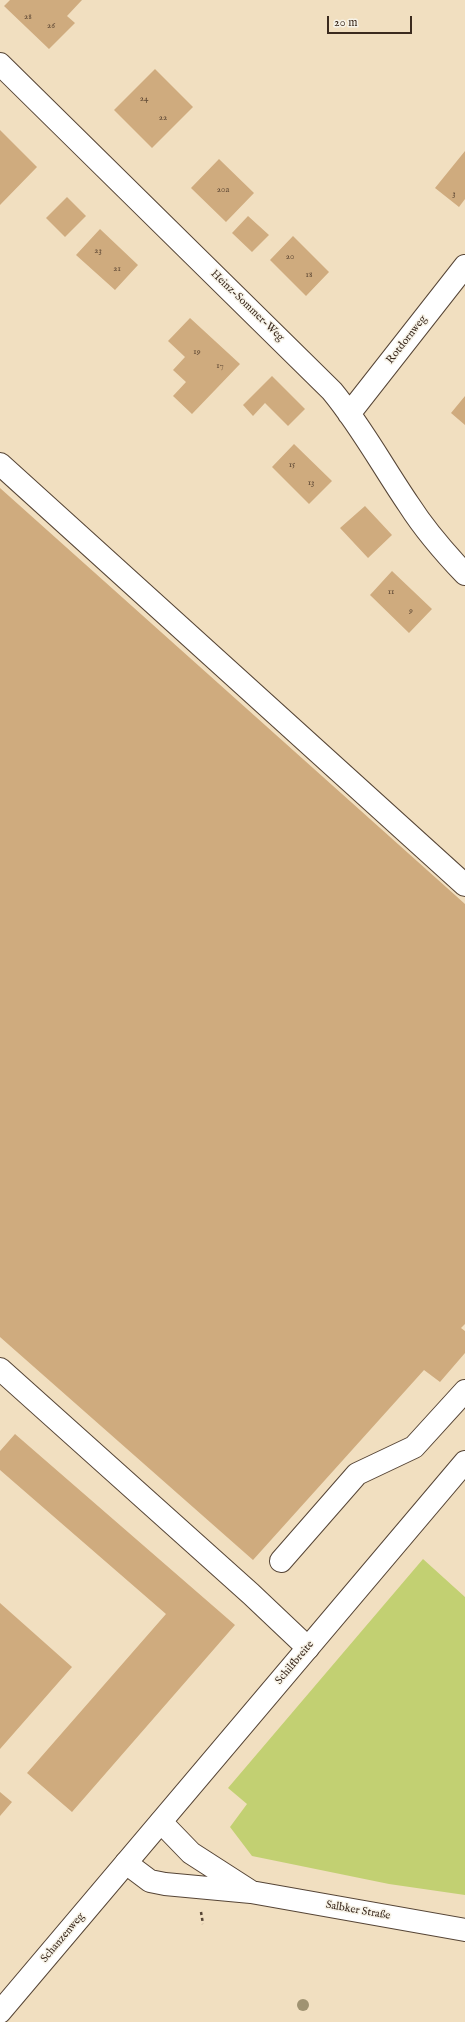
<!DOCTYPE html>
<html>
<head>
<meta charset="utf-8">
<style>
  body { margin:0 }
  #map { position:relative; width:465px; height:2022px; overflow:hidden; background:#f1dfc0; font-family:"IM FELL English",serif }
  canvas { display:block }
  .scale { position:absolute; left:327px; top:16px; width:85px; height:18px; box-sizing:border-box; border:2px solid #3b2a1e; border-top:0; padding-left:5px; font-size:12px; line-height:14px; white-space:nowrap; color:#3b2a1e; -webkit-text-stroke:3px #f7f3e8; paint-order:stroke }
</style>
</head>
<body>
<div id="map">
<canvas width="465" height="2022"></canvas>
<div class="scale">20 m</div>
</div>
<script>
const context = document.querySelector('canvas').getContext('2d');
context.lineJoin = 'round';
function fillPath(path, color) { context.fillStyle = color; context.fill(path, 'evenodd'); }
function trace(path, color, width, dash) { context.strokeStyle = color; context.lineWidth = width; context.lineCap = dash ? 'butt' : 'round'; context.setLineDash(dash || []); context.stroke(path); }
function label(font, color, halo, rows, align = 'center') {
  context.font = font + ' "IM FELL English",serif'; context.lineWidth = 3; context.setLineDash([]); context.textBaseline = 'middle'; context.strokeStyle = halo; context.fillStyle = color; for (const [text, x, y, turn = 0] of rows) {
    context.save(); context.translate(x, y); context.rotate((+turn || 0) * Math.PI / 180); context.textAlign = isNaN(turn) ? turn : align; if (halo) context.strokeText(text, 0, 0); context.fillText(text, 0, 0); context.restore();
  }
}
fillPath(new Path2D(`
  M423,1559L465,1597V1895L389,1884L252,1856L230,1827L247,1804L228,1788Z`), '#c2d072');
fillPath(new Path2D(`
  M10,0H82L67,16L75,23L49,49L4,6Z
  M155,69L193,107L152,148L114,110Z
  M0,130L37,167L0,205Z
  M465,151V199L459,207L435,188Z
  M219,159L254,193L226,222L191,188Z
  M67,197L86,216L65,237L46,218Z
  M248,216L269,235L252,252L232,233Z
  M100,229L138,265L115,290L76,255Z
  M293,236L329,272L306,296L270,260Z
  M190,318L240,364L192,414L173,396L186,382L173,370L185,357L168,341Z
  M272,376L305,409L288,426L265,403L253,416L243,405Z
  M465,396V425L451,413Z
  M294,444L332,481L309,504L272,467Z
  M0,488L465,904V1324L461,1328L465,1331V1353L440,1382L424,1370L253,1560L0,1337Z
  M365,506L392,535L368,558L340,528Z
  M392,571L432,609L409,633L370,595Z
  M15,1434L235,1625L72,1812L27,1773L166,1614L0,1470V1451Z
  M0,1603L72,1667L0,1749Z
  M0,1792L12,1802L0,1816Z`), '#cfab7e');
const minor = new Path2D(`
  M0,64L332,391C361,426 383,467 409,505C425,530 444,552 465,574
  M349,414L465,266
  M0,464L465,885
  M0,1369L251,1594L308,1648
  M281,1561L357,1474L414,1447L465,1391
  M161,1822L191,1853L250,1891
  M126,1863L150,1881L165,1884L251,1892L465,1930`);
const major = new Path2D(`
  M0,2012L465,1462`);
trace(minor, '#564536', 24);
trace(major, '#564536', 24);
trace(new Path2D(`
  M201,1912L203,1924`), '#564536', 2.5, [3, 3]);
trace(minor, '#fff', 22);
trace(major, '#fff', 22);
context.fillStyle = '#a09372';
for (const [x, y] of [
  [303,2005]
]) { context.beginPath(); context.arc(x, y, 6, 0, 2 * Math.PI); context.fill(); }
label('9px', '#604a36', null, [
  ["28",28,17],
  ["26",51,26],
  ["24",144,99],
  ["22",163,118],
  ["20a",223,190],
  ["3",454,194],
  ["23",98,251],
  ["20",290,257],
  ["21",117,269],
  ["18",309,275],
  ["19",197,352],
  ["17",220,366],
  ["15",292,465],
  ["13",311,483],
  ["11",391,592],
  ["9",411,611]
]);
label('11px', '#3b2a1e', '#f7f3e8', [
  ["Heinz-Sommer-Weg",247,306,44],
  ["Rotdornweg",407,340,-52],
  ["Schilfbreite",295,1663,-50],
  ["Salbker Straße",358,1911,10],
  ["Schanzenweg",63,1938,-50]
]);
</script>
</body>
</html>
